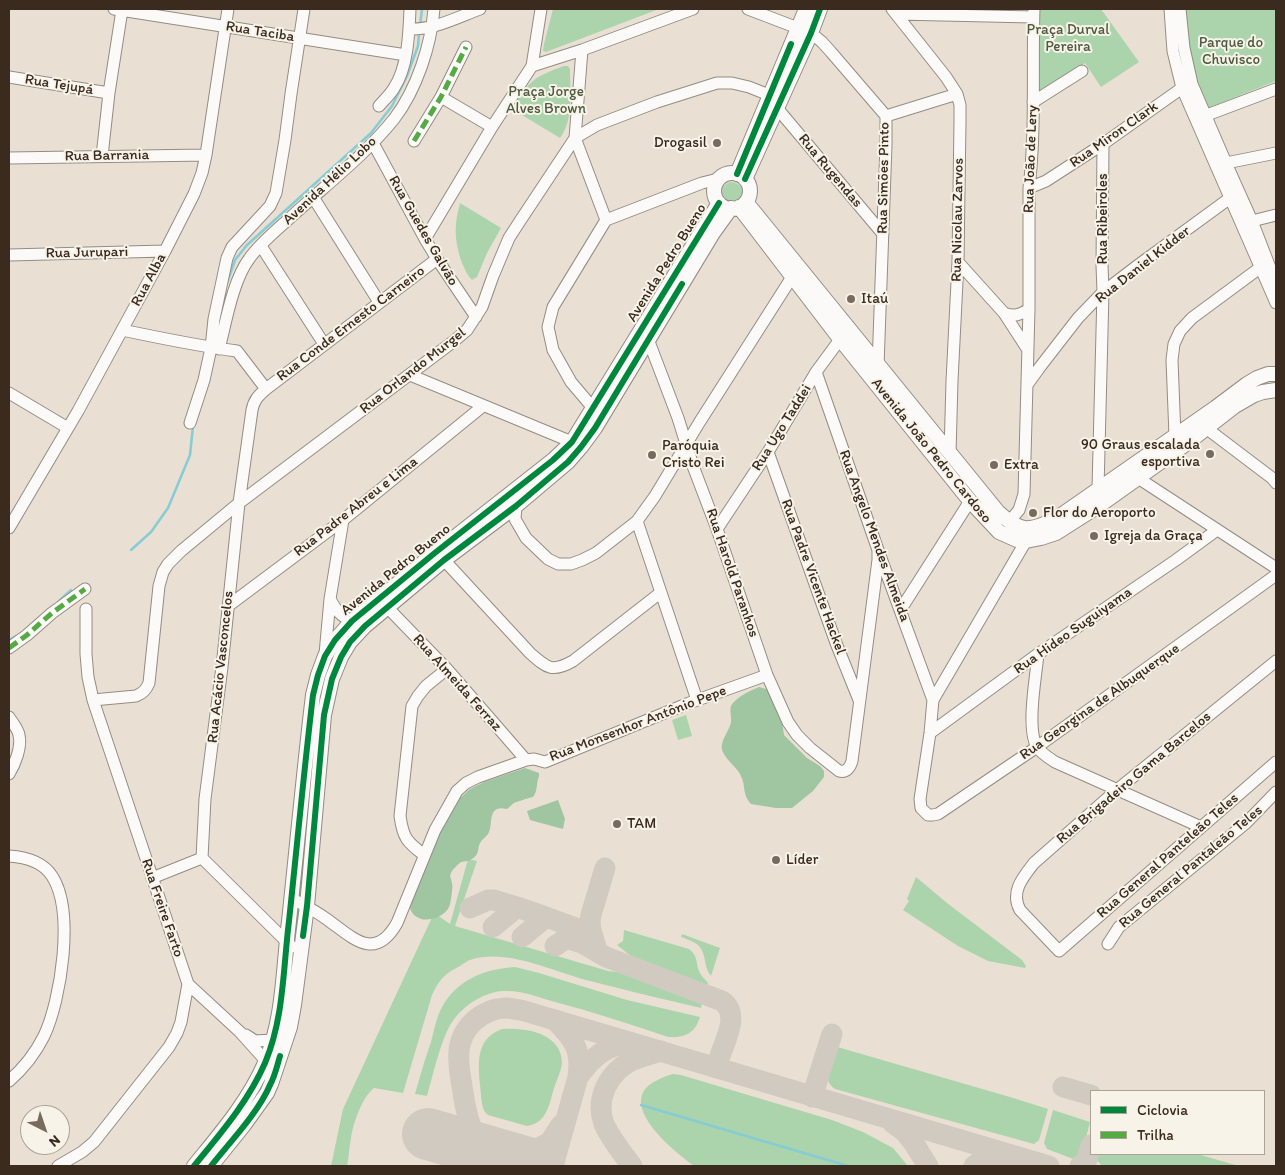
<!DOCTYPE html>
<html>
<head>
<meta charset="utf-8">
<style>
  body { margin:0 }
  #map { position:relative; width:1285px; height:1175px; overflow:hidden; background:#e9e0d3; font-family:Itim,sans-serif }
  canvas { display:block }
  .frame { position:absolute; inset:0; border:10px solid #3b2a1e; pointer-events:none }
  .legend { position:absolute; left:1090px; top:1090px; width:175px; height:65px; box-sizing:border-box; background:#f7f3e8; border:1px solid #aca397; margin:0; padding:6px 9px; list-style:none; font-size:15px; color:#3b2a1e }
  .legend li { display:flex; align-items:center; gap:10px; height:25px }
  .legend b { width:25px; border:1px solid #aca397 }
  .north { position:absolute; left:20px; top:1105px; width:50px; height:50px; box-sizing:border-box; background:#f7f3e8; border:1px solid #aca397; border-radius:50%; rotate:139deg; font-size:14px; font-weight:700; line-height:20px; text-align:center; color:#3b2a1e }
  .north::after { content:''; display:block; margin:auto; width:18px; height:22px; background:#786a5d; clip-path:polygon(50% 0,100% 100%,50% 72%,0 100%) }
</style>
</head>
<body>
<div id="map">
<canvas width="1285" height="1175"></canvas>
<div class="frame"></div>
<ul class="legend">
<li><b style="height:6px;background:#00873e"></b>Ciclovia</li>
<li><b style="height:6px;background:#55ab43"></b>Trilha</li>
</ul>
<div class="north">N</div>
</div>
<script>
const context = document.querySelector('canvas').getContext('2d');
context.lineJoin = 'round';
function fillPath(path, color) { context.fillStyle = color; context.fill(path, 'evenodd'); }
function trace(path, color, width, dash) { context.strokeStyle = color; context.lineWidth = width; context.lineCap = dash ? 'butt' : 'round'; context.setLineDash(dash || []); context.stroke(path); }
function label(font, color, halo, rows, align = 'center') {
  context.font = font + ' Itim,sans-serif'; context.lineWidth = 4; context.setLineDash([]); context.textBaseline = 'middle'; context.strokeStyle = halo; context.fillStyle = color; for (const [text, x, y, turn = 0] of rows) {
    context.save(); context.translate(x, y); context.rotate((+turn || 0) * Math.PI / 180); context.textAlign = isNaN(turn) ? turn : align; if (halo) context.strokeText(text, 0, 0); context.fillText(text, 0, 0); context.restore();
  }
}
fillPath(new Path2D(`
  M553,9H659L546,52L543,51L544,44Z
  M1037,9H1101L1139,62L1101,87L1085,63L1038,93Z
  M1184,9H1276V81L1206,109L1195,85Z
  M564,66H568L570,69C570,91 574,120 560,138L512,109C529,81 533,77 564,66Z
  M722 192a10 10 0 1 1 20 0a10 10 0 1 1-20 0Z
  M460,203L501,228L487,253L477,277L472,280C467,275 465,269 462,263C454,239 454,226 460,203Z
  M686,715L692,736L678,740L672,720Z
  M468,859L477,861L455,926L608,971L635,974L676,989L683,995L702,1004L701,1008C663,999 624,990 586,980C551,971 507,948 470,960C467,961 463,964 460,966C444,974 440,979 432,995L403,1093L374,1088C362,1097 353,1124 351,1138C349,1148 349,1157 347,1166H331L343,1109L434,913L450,924Z
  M916,877L947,903L1022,960L1026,966L1025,968L988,961L958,946L903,910L909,901L907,899Z
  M624,930L689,949C699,957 695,963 700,973C701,976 706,980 708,983L707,986L641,962L627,953L617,945L623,941Z
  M682,934L720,948L711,976C703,967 707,955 699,946C695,942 687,939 681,937Z
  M515,967L539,973L627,1000L700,1017C695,1034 684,1038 668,1037C630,1024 593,1012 555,1002C538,997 521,990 503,991C485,992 466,1004 455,1018C442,1033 433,1076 427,1096L415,1094C420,1076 425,1059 431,1042C434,1031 436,1019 441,1009C456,980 484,969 515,967Z
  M502,1029C525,1027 562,1033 562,1063C561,1071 557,1080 554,1088C549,1105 547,1123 527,1126L488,1115L485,1112L483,1108C481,1101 481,1093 480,1085C478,1061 476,1039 502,1029Z
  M834,1046L1010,1097L1048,1109L1039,1140L1034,1144L835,1089C820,1079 830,1060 834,1046Z
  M673,1074L681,1075L832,1120L863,1132L893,1148L908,1166H694C675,1152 617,1106 652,1083C659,1079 665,1076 673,1074Z
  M1053,1110L1090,1122L1081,1157L1076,1160L1047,1149L1044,1143Z
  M1096,1154H1197L1239,1166H1102L1096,1159Z`), '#acd4ac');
fillPath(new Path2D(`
  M759,687L766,689L772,693L782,721L784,735L807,758L820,766L824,771V777L813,791L792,808H776L751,804C742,795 746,786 741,776C737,767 728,762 724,754C717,743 729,733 731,722C732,715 728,708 733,703C740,695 750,691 759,687Z
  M525,768L539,773V776C536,783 538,791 533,797C531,797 516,802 514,803C511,805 510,807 507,809C486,804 494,825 488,834C486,837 482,839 480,843C477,849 480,854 472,859C469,861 465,861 461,862C458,864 452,870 451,873C449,877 452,880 452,884C453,888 452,888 452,892C450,905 451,910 438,917C432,919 425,921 419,918C412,915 410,910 409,903L438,830L460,798L470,789L484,782Z
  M558,800L565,819L563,829L530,820L527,811Z`), '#9fc5a1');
trace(new Path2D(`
  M420,26L422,9
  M227,283L235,260L247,245L371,133L392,106L407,76L418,46L419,32
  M131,550L151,532L168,508L190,455L193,426
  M59,601L71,590
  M9,640L16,636
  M641,1105L848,1166`), '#85ccd5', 2.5);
trace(new Path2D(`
  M470,908L488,900H494L517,907
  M493,927L517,907L546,917
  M522,937L546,917L581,930L597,951L591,930L590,922L591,915L605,868
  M555,946L564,940L568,939L582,943L606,957L722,1001C740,1014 726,1038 720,1056
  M555,1020C574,1039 582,1050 578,1077C591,1059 606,1044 629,1044
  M1063,1087L1091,1095
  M812,1097L832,1034
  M893,1123L904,1131L913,1142L928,1166
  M507,1152L527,1154L550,1142L561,1125
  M507,1166C499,1161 488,1155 482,1148C470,1133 464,1104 462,1086C460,1075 458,1063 459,1051C461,1027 482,1009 506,1008C511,1008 516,1010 521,1010L1049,1166
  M553,1166L578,1077
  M632,1166C622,1153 611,1139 604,1124C595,1099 608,1073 631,1061C640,1057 651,1054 661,1051
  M974,1166C987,1157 992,1156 1008,1157
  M1080,1166L1086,1162L1091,1145`), '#d0cac1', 21);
trace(new Path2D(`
  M428,1134L538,1166`), '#d0cac1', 52);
const minor = new Path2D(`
  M114,9L406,55
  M748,9L811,33L822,42L831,52L886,116V145L878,366
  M892,9L946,77L957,94L960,105V121L958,262L952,381L950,453
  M1170,9L1173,51L1182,88L1276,303
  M1180,9L1184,48L1192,84L1226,163L1252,221L1276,283
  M897,14L1033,17
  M409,29C434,30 458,17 480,9
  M582,50L575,138L606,220
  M532,66L541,9
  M9,77L109,93
  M441,97L492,127
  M1033,102L1082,71
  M379,106C384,100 390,95 394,88C408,67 409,33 410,9
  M777,108L883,234
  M886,116L957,94
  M1199,118L1276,89
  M414,141L441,97L466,47
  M373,143L425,239L437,259L476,317
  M102,156L109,93L122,10
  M9,158L206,155
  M1226,163L1276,153
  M1029,188L1046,181L1103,144L1182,88
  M313,197L379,302
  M1252,221L1276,215
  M425,239L492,127L532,66L582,50L693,9
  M261,246L324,344
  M9,255L165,251
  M958,262L1004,313L1028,350
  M1004,313C1014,317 1020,315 1029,309
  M122,330C160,338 198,346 237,351L266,389
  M648,339L678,418L693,466L717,529L767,675L788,722L797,735L810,748L839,771C846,773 850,768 852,761L878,560V550
  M219,349C226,322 233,280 249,259C259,244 279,228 292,216C326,185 366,154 394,119C417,89 431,45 434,9
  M816,372L878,550L933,700
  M410,375L572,442
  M1027,385L1040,367L1078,318L1103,292L1137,266L1230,198
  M9,393L68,428
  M593,408L571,382L553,350L548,327L553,307L606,220L702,183L718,179
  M190,423L204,380L211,348L214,319L227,258L232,247L270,206L276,193L285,140L291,94L304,9
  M1206,428L1272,478L1276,483
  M1175,436L1172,360L1174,344L1180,331L1192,318L1261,267
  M768,452L836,643L859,700
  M1138,478L1276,568
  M1098,489L1103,292L1102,265L1103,144
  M516,506L515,519L526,538L548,559L558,564H571L582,560L596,553L637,521L655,496L699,423L792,277
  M637,521L697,700
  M1009,522L1019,510L1024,494L1029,309V188C1036,129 1032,69 1034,9
  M9,528L78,411L165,251L194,194L202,173L206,155L228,9
  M717,529L768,452L816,372L844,334
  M1026,541L933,700L930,733L920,799L921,808L928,815H933L938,814L1037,747L1276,575
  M444,560L530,653C547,668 552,673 573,661L660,593
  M330,599C336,610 340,616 352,621
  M228,606L343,520L483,406
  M387,607L447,669L526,760
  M901,609L970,501
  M9,648L27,635L52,613L85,589
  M325,654L330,599L343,520
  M1038,654C1036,677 1026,728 1037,747C1042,754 1049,758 1055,762L1201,827
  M1276,661L1118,789L1034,863C1023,877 1010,892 1020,910L1059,951L1276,762
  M93,700L136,696C143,693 146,690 149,683L159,586L163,572L168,564L181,551L239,503L454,341L467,330L482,307L493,276L509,238L520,221L575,138L597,125L657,102L717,83H732L749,87L769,95
  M9,717C12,722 18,729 19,735C22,747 15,764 9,774
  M930,733L1038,654L1176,560L1217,530
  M424,855C407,842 403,838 400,816L412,706L418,696L426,686L447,669
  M9,856C25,857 43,862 52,876C75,911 61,1000 44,1036C35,1054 24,1068 9,1081
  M152,878L202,858
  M291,898C304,905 316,911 328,920C353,938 375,962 397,923L435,830L457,791L466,783L478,777L526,760L534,759L545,762L689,703L767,675
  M1108,944L1119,927L1246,823L1276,792
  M292,947L202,858L205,799L222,667L239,503L252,410C254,400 258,396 266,389L437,259
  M188,984L240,1032L266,1061
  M246,1035L255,1041L273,1040
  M58,1166L82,1152L94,1142L169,1047L177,1033L181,1022L188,984L93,700L88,677L86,654V609`);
const major = new Path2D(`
  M714 191a18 18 0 1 1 36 0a18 18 0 1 1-36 0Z
  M737,174L806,9
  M745,179L811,33L820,9
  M746,202L998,512C1021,533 1030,532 1057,518L1215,408L1247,384L1257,378L1268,374H1276
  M739,207L840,339L970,501L999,532L1017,540L1026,541L1041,538L1056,533L1100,505L1190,441L1235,406L1254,395L1263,392L1276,390
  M194,1166C220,1134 248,1102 265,1063C284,1018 283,969 289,921C297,846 304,770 313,695L318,675L325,656L335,640L352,621L436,552L553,460L572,442L719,203
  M211,1166L244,1125L267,1093L271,1084L290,1027L294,1005L307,906L324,715L332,679L341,657L350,642L365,626L444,560L516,506L568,462L581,447L595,428L713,233L731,208`);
trace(minor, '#938c83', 13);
trace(major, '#938c83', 16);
trace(minor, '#fcfaf8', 11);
trace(major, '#fcfaf8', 14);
trace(new Path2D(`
  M414,141L441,97L466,47
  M9,648L27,635L52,613L85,589`), '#55ab43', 5, [10, 5]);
trace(new Path2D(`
  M737,174L791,44
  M745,179L811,33L820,9
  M303,936L307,906L324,715L332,679L341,657L350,642L365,626L444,560L516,506L568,462L581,447L595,428L682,284
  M194,1166C220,1134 248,1102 265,1063C284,1018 283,969 289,921C297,846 304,770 313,695L318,675L325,656L335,640L352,621L436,552L553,460L572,442L719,203
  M211,1166C230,1142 258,1113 270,1085C275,1076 277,1066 280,1056`), '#00873e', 6);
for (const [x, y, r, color] of [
  [717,143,5,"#786a5d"],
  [851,299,5,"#786a5d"],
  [1210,454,5,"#786a5d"],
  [652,455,5,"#786a5d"],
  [994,465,5,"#786a5d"],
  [1033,513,5,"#786a5d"],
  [1094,536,5,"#786a5d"],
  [617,824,5,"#786a5d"],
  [776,860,5,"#786a5d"]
]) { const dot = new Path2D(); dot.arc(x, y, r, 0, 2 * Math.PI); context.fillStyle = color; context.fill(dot); trace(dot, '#f7f3e8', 2); }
label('15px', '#4e5a3f', '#f7f3e8', [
  ["Praça Durval",1068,30],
  ["Pereira",1068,47],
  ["Parque do",1231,43],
  ["Chuvisco",1231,60],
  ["Praça Jorge",546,92],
  ["Alves Brown",546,109]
]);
label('15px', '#3b2a1e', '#f7f3e8', [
  ["Rua Taciba",260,32,9],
  ["Rua Tejupá",59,85,9],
  ["Rua Miron Clark",1114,135,-35],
  ["Rua Barrania",107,156,-1],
  ["Rua João de Lery",1031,159,-88],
  ["Rua Rugendas",830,171,50],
  ["Rua Simões Pinto",884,178,-89],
  ["Avenida Hélio Lobo",330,181,-43],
  ["Rua Ribeiroles",1103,219,-90],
  ["Rua Nicolau Zarvos",958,220,-89],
  ["Rua Guedes Galvão",423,231,60],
  ["Rua Jurupari",87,253,-1],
  ["Avenida Pedro Bueno",667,263,-58],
  ["Rua Daniel Kidder",1143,265,-38],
  ["Rua Alba",149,280,-62],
  ["Rua Conde Ernesto Carneiro",351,324,-37],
  ["Rua Orlando Murgel",413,371,-38],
  ["Rua Ugo Taddei",782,428,-58],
  ["Avenida João Pedro Cardoso",931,451,51],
  ["Rua Padre Abreu e Lima",356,507,-38],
  ["Rua Angelo Mendes Almeida",874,536,70],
  ["Avenida Pedro Bueno",396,570,-39],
  ["Rua Harold Paranhos",732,573,71],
  ["Rua Padre Vicente Hackel",813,577,70],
  ["Rua Hideo Suguiyama",1073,631,-35],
  ["Rua Acácio Vasconcelos",221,667,-84],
  ["Rua Almeida Ferraz",457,683,48],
  ["Rua Georgina de Albuquerque",1100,702,-35],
  ["Rua Monsenhor Antônio Pepe",638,724,-21],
  ["Rua Brigadeiro Gama Barcelos",1134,778,-40],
  ["Rua General Panteleão Teles",1168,856,-41],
  ["Rua General Pantaleão Teles",1191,867,-40],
  ["Rua Freire Farto",162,908,71]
]);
label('15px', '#3b2a1e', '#f7f3e8', [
  ["Drogasil",707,143,"right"],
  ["Itaú",861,299],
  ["90 Graus escalada",1200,445,"right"],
  ["esportiva",1200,462,"right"],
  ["Paróquia",662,446],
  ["Cristo Rei",662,463],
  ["Extra",1004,465],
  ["Flor do Aeroporto",1043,513],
  ["Igreja da Graça",1104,536],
  ["TAM",627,824],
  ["Líder",786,860]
], 'left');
</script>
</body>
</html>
